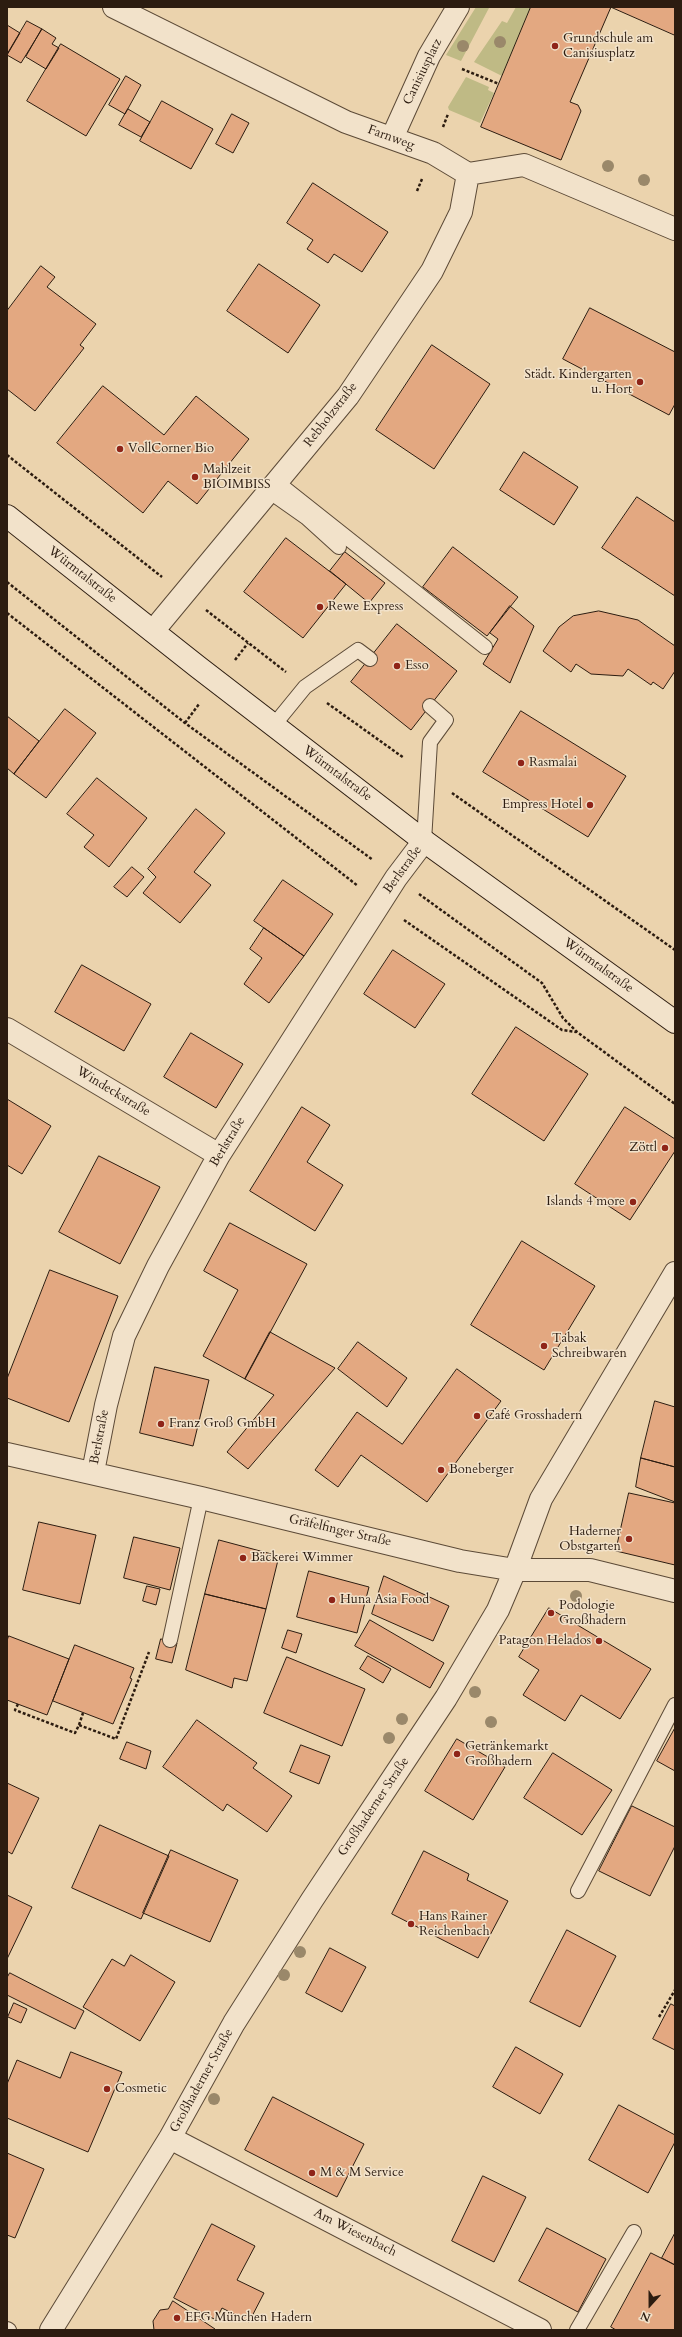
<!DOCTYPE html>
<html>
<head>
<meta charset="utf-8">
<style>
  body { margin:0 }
  #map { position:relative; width:682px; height:2337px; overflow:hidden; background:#ebd3ad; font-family:Cardo,serif }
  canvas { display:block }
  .frame { position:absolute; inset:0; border:8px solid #2c1c10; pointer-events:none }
  .north { position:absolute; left:630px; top:2285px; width:40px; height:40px; -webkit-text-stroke:3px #f2e2ca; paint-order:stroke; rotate:201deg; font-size:11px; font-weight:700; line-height:16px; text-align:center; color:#2c1c10 }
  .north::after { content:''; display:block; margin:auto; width:14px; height:18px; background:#2c1c10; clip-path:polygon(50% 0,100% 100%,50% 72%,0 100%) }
</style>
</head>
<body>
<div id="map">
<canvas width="682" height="2337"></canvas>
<div class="frame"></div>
<div class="north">N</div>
</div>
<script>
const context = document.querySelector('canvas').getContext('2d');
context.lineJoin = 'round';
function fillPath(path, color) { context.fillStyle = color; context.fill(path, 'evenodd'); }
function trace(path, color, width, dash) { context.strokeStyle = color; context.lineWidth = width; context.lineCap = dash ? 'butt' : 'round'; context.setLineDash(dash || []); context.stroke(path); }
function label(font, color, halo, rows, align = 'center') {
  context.font = font + ' Cardo,serif'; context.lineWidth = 3; context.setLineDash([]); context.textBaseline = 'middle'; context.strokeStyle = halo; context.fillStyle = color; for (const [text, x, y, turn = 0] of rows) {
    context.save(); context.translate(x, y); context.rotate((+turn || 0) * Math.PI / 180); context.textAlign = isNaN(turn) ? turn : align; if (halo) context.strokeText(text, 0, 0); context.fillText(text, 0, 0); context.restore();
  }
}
fillPath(new Path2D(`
  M476,7L489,8L461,61L446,55Z
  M516,7H531L502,76L474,62L502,21L507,23Z
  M466,77L489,87L488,90L494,93L480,123L449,110L448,107Z`), '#bfba85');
const building = new Path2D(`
  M531,7H611L570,102L578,105L581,111L561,160L481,127Z
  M611,7H675V35Z
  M27,21L42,29L21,63L7,55Z
  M7,25L20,33L7,55Z
  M42,29L56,38L52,44L59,48L46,69L26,57Z
  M61,44L120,79L86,136L27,101Z
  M126,76L141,85L125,114L109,105Z
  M162,101L213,129L191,169L140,141Z
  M128,109L150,122L141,137L119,125Z
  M232,114L249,123L233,153L216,144Z
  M313,183L388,232L362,272L334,254L328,263L307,249L313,240L287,223Z
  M259,264L320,305L288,353L227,311Z
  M41,266L55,277L47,287L96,324L80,345L84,348L35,411L7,389V311Z
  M590,308L675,352V404L669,415L563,359Z
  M432,345L490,384L434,469L376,430Z
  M103,386L164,435L196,396L249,439L197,504L168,481L143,513L57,443Z
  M524,452L578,487L554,525L500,490Z
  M637,497L675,522V596L602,548Z
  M286,538L346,584L303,638L244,592Z
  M453,547L518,597L487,636L423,587Z
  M345,552L385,583L369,603L330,571Z
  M510,606L534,626L510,683L483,664L498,639L490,633Z
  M599,611L638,620L675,646V671L663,689L653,682L651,685L628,669L623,676L591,674L576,664L571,672L543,651L559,627L573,616Z
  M397,624L457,671L411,730L351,682Z
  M65,709L96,733L46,798L14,774Z
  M521,711L626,776L588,837L483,772Z
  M7,716L39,741L14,774L7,768Z
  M97,778L147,818L109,867L84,847L94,835L67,814Z
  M196,809L225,833L194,872L211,885L180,923L143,893L156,877L148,869Z
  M132,867L144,877L127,897L114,887Z
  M283,880L333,914L304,956L254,921Z
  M264,928L304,956L269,1003L244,984L262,958L250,949Z
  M393,950L445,984L415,1028L364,994Z
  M82,965L151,1004L124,1051L55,1012Z
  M516,1027L588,1074L544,1141L472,1094Z
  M191,1033L243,1064L216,1108L164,1077Z
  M7,1099L51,1126L22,1174L7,1165Z
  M302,1107L330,1125L307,1162L343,1185L315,1231L250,1191Z
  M625,1107L675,1139V1151L630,1220L575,1184Z
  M99,1156L160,1187L120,1264L59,1232Z
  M230,1223L307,1264L245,1379L203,1356L238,1290L204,1271Z
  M522,1241L595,1286L544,1370L471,1325Z
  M50,1270L118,1296L69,1422L7,1398V1379Z
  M270,1332L335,1368L248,1469L227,1452L274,1395L245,1379Z
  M358,1342L407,1378L387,1407L338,1369Z
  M155,1367L209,1380L193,1446L140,1433Z
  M457,1369L501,1401L427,1502L361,1455L338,1487L315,1470L357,1412L402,1444Z
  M655,1401L675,1407V1467L641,1458Z
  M641,1458L675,1467V1502L636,1487Z
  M629,1493L675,1503V1565L616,1551Z
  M39,1522L96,1535L80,1604L23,1590Z
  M134,1537L180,1548L170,1590L124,1578Z
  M219,1540L279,1556L266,1609L205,1594Z
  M309,1571L369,1587L357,1633L297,1617Z
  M384,1576L449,1606L433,1641L372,1614Z
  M147,1586L160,1589L156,1605L143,1601Z
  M205,1594L266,1609L247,1681L234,1678L232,1688L186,1670Z
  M549,1608L651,1669L620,1719L581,1695L565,1721L523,1695L539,1670L519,1657Z
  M370,1620L444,1663L430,1688L355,1646Z
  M288,1630L302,1634L296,1653L282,1648Z
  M9,1636L69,1659L47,1715L7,1700V1641Z
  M161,1639L177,1643L172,1663L156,1659Z
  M75,1645L134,1668L130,1678L132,1679L113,1724L53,1701Z
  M368,1656L391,1669L383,1683L360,1669Z
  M287,1657L365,1689L342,1746L264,1713Z
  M197,1720L257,1763L253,1768L292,1796L267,1832L227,1804L223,1811L163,1767Z
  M675,1728V1771L657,1761Z
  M457,1739L505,1767L473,1820L425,1791Z
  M127,1742L151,1751L146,1769L120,1759Z
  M301,1745L330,1756L319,1784L290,1772Z
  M553,1753L612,1790L582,1835L524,1798Z
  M7,1783L39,1798L12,1854L7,1851Z
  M632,1806L675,1827V1846L650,1896L599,1871Z
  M100,1825L169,1856L141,1919L72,1888Z
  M171,1850L238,1880L210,1942L143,1913Z
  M424,1851L469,1874L467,1880L508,1901L478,1958L392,1914Z
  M7,1895L32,1907L7,1959Z
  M567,1930L616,1956L580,2027L530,2002Z
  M330,1948L366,1967L342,2012L306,1993Z
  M131,1955L175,1982L140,2041L83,2007L112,1959L124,1966Z
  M10,1973L84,2011L75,2029L7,1995V1978Z
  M14,2003L27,2009L21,2023L8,2017Z
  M671,2004L675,2006V2050L653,2039Z
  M516,2047L563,2074L540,2114L493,2087Z
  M71,2052L122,2072L88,2152L7,2118V2084L17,2060L60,2078Z
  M273,2097L364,2144L337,2197L245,2150Z
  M619,2105L675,2135V2142L648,2193L589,2160Z
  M7,2153L44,2169L15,2238L7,2235Z
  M483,2176L526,2197L494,2262L452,2241Z
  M212,2224L255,2246L237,2280L264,2293L249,2322L222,2308L216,2320L174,2298Z
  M547,2228L606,2259L578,2312L519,2281Z
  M675,2233V2265L662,2258Z
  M651,2253L675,2265V2330H616L611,2327Z
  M173,2301L215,2329L214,2330H154L153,2321L160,2310L168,2309Z`);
fillPath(building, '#e3a881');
trace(building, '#2c1c10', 1);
const lane = new Path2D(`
  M278,483L485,647
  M270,492L307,518L339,547
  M274,725L305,687L358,650L370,659
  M424,841L430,742L446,720L430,706
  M170,1640L201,1498
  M578,1891L675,1705
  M7,2329L9,2330
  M577,2330L634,2232`);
const street = new Path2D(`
  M114,7L346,122L433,153L468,174L524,165L675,229
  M392,138L429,56L458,7
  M153,631L348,396L432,271L461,212L468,174
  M7,1029L219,1155
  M7,1454L201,1498L460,1561L515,1570H590L675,1591
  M93,1472L106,1405L124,1336L158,1266L219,1155L396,878L424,841
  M170,2138L540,2330
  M51,2330L170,2138L234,2023L312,1900L446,1698L498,1610L515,1570L541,1499L675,1273`);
const secondary = new Path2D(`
  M7,516L198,667L424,841L675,1022`);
trace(lane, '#5c4a37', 16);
trace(street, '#5c4a37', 24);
trace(secondary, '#2c1c10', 24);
trace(new Path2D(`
  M462,69L499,84
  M443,127L448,114
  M417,191L422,179
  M7,455L162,577
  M7,582L185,723L373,860
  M206,610L286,672
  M7,613L358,886
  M235,660L248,643
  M327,703L404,758
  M185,723L199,704
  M452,793L675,950
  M419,894L542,983L563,1018L577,1032L675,1104
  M404,920L562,1030L576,1032
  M18,1704L15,1710L75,1733L79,1725L116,1739L149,1652
  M79,1725L83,1713
  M659,2017L675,1990`), '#2c1c10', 2.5, [3, 2]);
trace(lane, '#f2e2ca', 14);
trace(street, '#f2e2ca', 22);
trace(secondary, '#f2e2ca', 22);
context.fillStyle = '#9a886a';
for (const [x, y] of [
  [500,42],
  [463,46],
  [608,166],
  [644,180],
  [576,1596],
  [475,1692],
  [402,1719],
  [491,1722],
  [389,1738],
  [300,1952],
  [284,1975],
  [214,2099]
]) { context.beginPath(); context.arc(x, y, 6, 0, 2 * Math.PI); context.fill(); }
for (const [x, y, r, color] of [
  [555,46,4,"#8f2418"],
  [640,382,4,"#8f2418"],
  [120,449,4,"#8f2418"],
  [195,477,4,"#8f2418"],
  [320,607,4,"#8f2418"],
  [397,666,4,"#8f2418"],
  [521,763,4,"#8f2418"],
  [590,805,4,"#8f2418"],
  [665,1148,4,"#8f2418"],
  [633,1202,4,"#8f2418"],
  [544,1346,4,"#8f2418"],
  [477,1416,4,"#8f2418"],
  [161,1424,4,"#8f2418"],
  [441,1470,4,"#8f2418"],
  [629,1539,4,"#8f2418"],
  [243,1558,4,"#8f2418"],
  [332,1600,4,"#8f2418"],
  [551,1613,4,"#8f2418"],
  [599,1641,4,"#8f2418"],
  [457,1754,4,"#8f2418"],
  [411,1924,4,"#8f2418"],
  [107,2089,4,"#8f2418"],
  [312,2173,4,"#8f2418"],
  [177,2318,4,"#8f2418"]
]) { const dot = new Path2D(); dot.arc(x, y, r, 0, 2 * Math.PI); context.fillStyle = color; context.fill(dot); trace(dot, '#f2e2ca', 1.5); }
label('13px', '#2c1c10', '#f2e2ca', [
  ["Grundschule am",563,39],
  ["Canisiusplatz",563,54],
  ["Städt. Kindergarten",632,375,"right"],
  ["u. Hort",632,390,"right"],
  ["VollCorner Bio",128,449],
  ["Mahlzeit",203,470],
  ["BIOIMBISS",203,485],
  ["Rewe Express",328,607],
  ["Esso",405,666],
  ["Rasmalai",529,763],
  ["Empress Hotel",582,805,"right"],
  ["Zöttl",657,1148,"right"],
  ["Islands 4 more",625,1202,"right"],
  ["Tabak",552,1339],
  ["Schreibwaren",552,1354],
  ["Café Grosshadern",485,1416],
  ["Franz Groß GmbH",169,1424],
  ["Boneberger",449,1470],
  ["Haderner",621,1532,"right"],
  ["Obstgarten",621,1547,"right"],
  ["Bäckerei Wimmer",251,1558],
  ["Huna Asia Food",340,1600],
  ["Podologie",559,1606],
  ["Großhadern",559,1621],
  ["Patagon Helados",591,1641,"right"],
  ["Getränkemarkt",465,1747],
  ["Großhadern",465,1762],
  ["Hans Rainer",419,1917],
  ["Reichenbach",419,1932],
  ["Cosmetic",115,2089],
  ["M & M Service",320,2173],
  ["EFG München Hadern",185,2318]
], 'left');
label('13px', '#2c1c10', '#f2e2ca', [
  ["Canisiusplatz",423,72,-64],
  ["Farnweg",391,138,20],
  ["Rebholzstraße",331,415,-52],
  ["Würmtalstraße",82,575,38],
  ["Würmtalstraße",337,774,37],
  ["Berlstraße",403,870,-54],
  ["Würmtalstraße",598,966,36],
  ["Windeckstraße",113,1092,31],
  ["Berlstraße",228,1142,-59],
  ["Berlstraße",100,1437,-79],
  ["Gräfelfinger Straße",340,1531,13],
  ["Großhaderner Straße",374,1807,-56],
  ["Großhaderner Straße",202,2081,-61],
  ["Am Wiesenbach",355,2233,27]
]);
</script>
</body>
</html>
